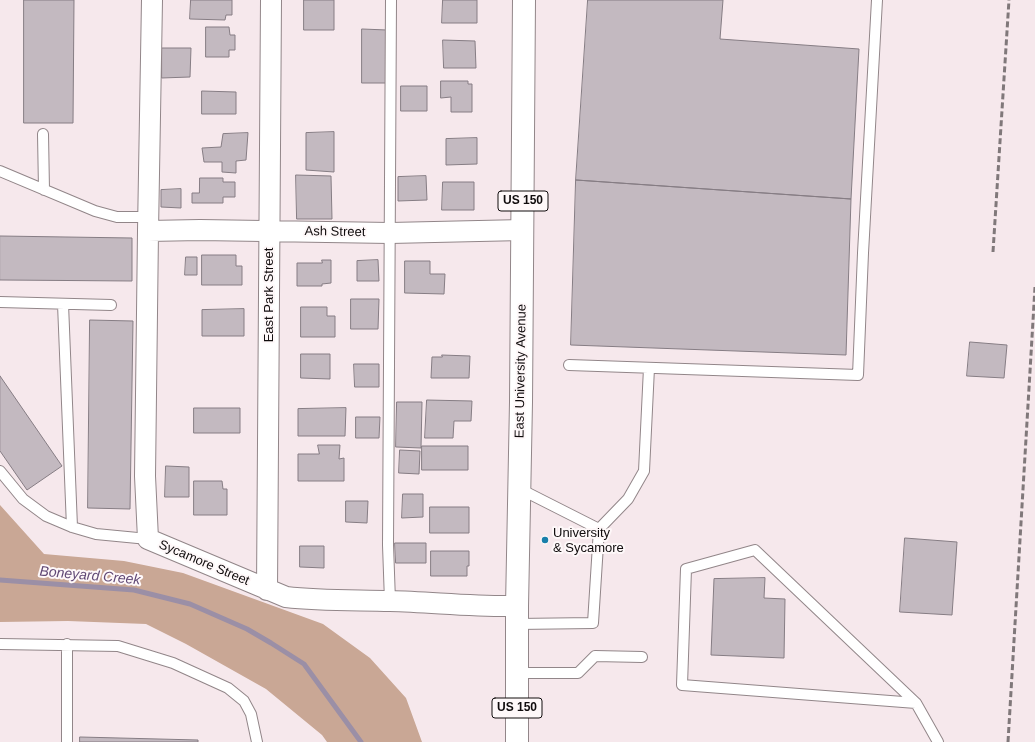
<!DOCTYPE html>
<html>
<head>
<meta charset="utf-8">
<style>
  body { margin:0 }
  canvas { display:block; background:#f6e8ec }
</style>
</head>
<body>
<canvas width="1035" height="742"></canvas>
<script>
const context = document.querySelector('canvas').getContext('2d');
context.lineJoin = 'round';
function fillPath(path, color) { context.fillStyle = color; context.fill(path, 'evenodd'); }
function trace(path, color, width, dash) { context.strokeStyle = color; context.lineWidth = width; context.lineCap = dash ? 'butt' : 'round'; context.setLineDash(dash || []); context.stroke(path); }
function label(font, color, halo, rows, align = 'center') {
  context.font = font + ' Arial,sans-serif'; context.lineWidth = 4; context.setLineDash([]); context.textBaseline = 'middle'; context.strokeStyle = halo; context.fillStyle = color; for (const [text, x, y, turn = 0] of rows) {
    context.save(); context.translate(x, y); context.rotate((+turn || 0) * Math.PI / 180); context.textAlign = isNaN(turn) ? turn : align; if (halo) context.strokeText(text, 0, 0); context.fillText(text, 0, 0); context.restore();
  }
}
fillPath(new Path2D(`
  M0,505L44,554L124,561L183,573L323,624L370,658L406,698L422,742H327L322,735L266,689L186,644L146,624L68,621L0,622Z`), '#c9a795');
trace(new Path2D(`
  M0,580L134,590L190,604L247,629L271,643L304,664L361,742`), '#9b8fa6', 5);
const building = new Path2D(`
  M24,0H74L73,123H24Z
  M191,0H232V15H226L225,20L190,19Z
  M304,0H334V30H304Z
  M443,0H477V23H442Z
  M588,0H723L720,39L859,49L851,199L576,180Z
  M206,27H229L230,35H235V50H229V57H206Z
  M362,29L387,30L388,83H362Z
  M443,40L475,41L476,68H444Z
  M162,48H191L190,77L162,78Z
  M441,81H468V84H472V112H451V97L441,98Z
  M401,86H427V111H401Z
  M202,91L236,92V114H202Z
  M334,132V172L306,170V133Z
  M248,133L246,160L236,161V173L222,172V162H204L202,148L221,147L223,134Z
  M477,138V164L446,165V139Z
  M296,175L331,176L332,219H297Z
  M426,176L427,200L398,201V177Z
  M200,178H223V182H235V197H223V203H192V193H199Z
  M576,180L851,199L846,355L571,345Z
  M443,182H474V210H442Z
  M181,189V208L161,207V190Z
  M0,236L132,238V281L0,280Z
  M202,255H236V266H242V285H202Z
  M186,257H197V275H185Z
  M322,260H331V283L322,284V286H297V263H322Z
  M378,260L379,281H357V261Z
  M405,261H430V274H445L444,294L405,293Z
  M351,299H379L378,329H351Z
  M301,307H327V316H335V337H301Z
  M244,309V336H202V310Z
  M90,320L133,321L130,509L88,508Z
  M970,342L1007,345L1004,378L967,376Z
  M301,354H330V379L301,378Z
  M442,355L470,356L469,378H431L432,357H442Z
  M354,364H379V387H355Z
  M0,376L62,466L27,490L0,451Z
  M427,400L472,401L471,421H454L453,438H425Z
  M397,402H422L421,448L396,447Z
  M194,408H240V433H194Z
  M346,408L345,436H298V409Z
  M356,417H380L379,438H356Z
  M318,445H340L339,459L344,458V481H298V454H319Z
  M422,446H468V470H422Z
  M400,450L420,451L419,474L399,473Z
  M166,466L189,467V497H165Z
  M194,481H222L223,489H227V515H194Z
  M403,494H423V517L402,518Z
  M346,501H368L367,523L346,522Z
  M430,507H469V533H430Z
  M905,538L957,542L952,615L900,612Z
  M395,543H426V563H396Z
  M300,546H324V568L300,567Z
  M431,551H469V566H467V576H431Z
  M765,578L764,598L785,599L784,658L711,655L714,579Z
  M80,737L198,740V742H80Z`);
fillPath(building, '#c3b9c0');
trace(building, '#867d84', 1);
const service = new Path2D(`
  M43,134L44,190
  M0,171L95,211L117,217H148
  M0,302L111,305
  M63,304L72,527
  M569,365L858,375L863,253L877,0
  M0,471L23,499L46,516L72,527L96,534L148,539
  M599,529L628,499L644,471L649,368
  M390,601L388,545L391,0
  M517,624L593,623L599,529L520,489
  M0,644L118,646L173,663L228,688L244,701L251,714L257,742
  M517,673H578L595,656L642,657
  M916,703L682,685L686,569L755,550L916,703L938,742
  M67,742V644`);
const minor = new Path2D(`
  M152,0L148,231L145,476L148,539L286,597C320,601 355,600 390,601C432,602 474,607 517,606
  M148,231L200,230L390,233L523,230
  M267,590L271,0`);
const primary = new Path2D(`
  M517,742V606L521,402L524,0`);
trace(service, '#928689', 12);
trace(minor, '#928689', 22);
trace(primary, '#928689', 24);
trace(service, '#fff', 10);
trace(minor, '#fff', 20);
trace(primary, '#fff', 22);
trace(new Path2D(`
  M993,252L1009,0
  M1008,742L1035,287`), '#80787a', 3, [6, 3]);
for (const [x, y, r, color] of [
  [545,540,4,"#197faa"]
]) { const dot = new Path2D(); dot.arc(x, y, r, 0, 2 * Math.PI); context.fillStyle = color; context.fill(dot); trace(dot, '#fef8f9', 1.5); }
for (const [x, y, w] of [
  [523,201,50],
  [517,708,50]
]) { const box = new Path2D(); box.roundRect(x - w / 2, y - 10, w, 20, 3); context.fillStyle = '#fef8f9'; context.fill(box); trace(box, '#100c0d', 1); }
label('bold 12px', '#100c0d', null, [
  ["US 150",523,201],
  ["US 150",517,708]
]);
label('13px', '#100c0d', '#fef8f9', [
  ["Ash Street",335,232,1],
  ["East Park Street",269,295,-90],
  ["East University Avenue",521,371,-89],
  ["Sycamore Street",204,563,23]
]);
label('13px', '#100c0d', '#fef8f9', [
  ["University",553,533],
  ["& Sycamore",553,548]
], 'left');
label('italic 14px', '#604875', '#fef8f9', [
  ["Boneyard Creek",90,576,5]
]);
</script>
</body>
</html>
